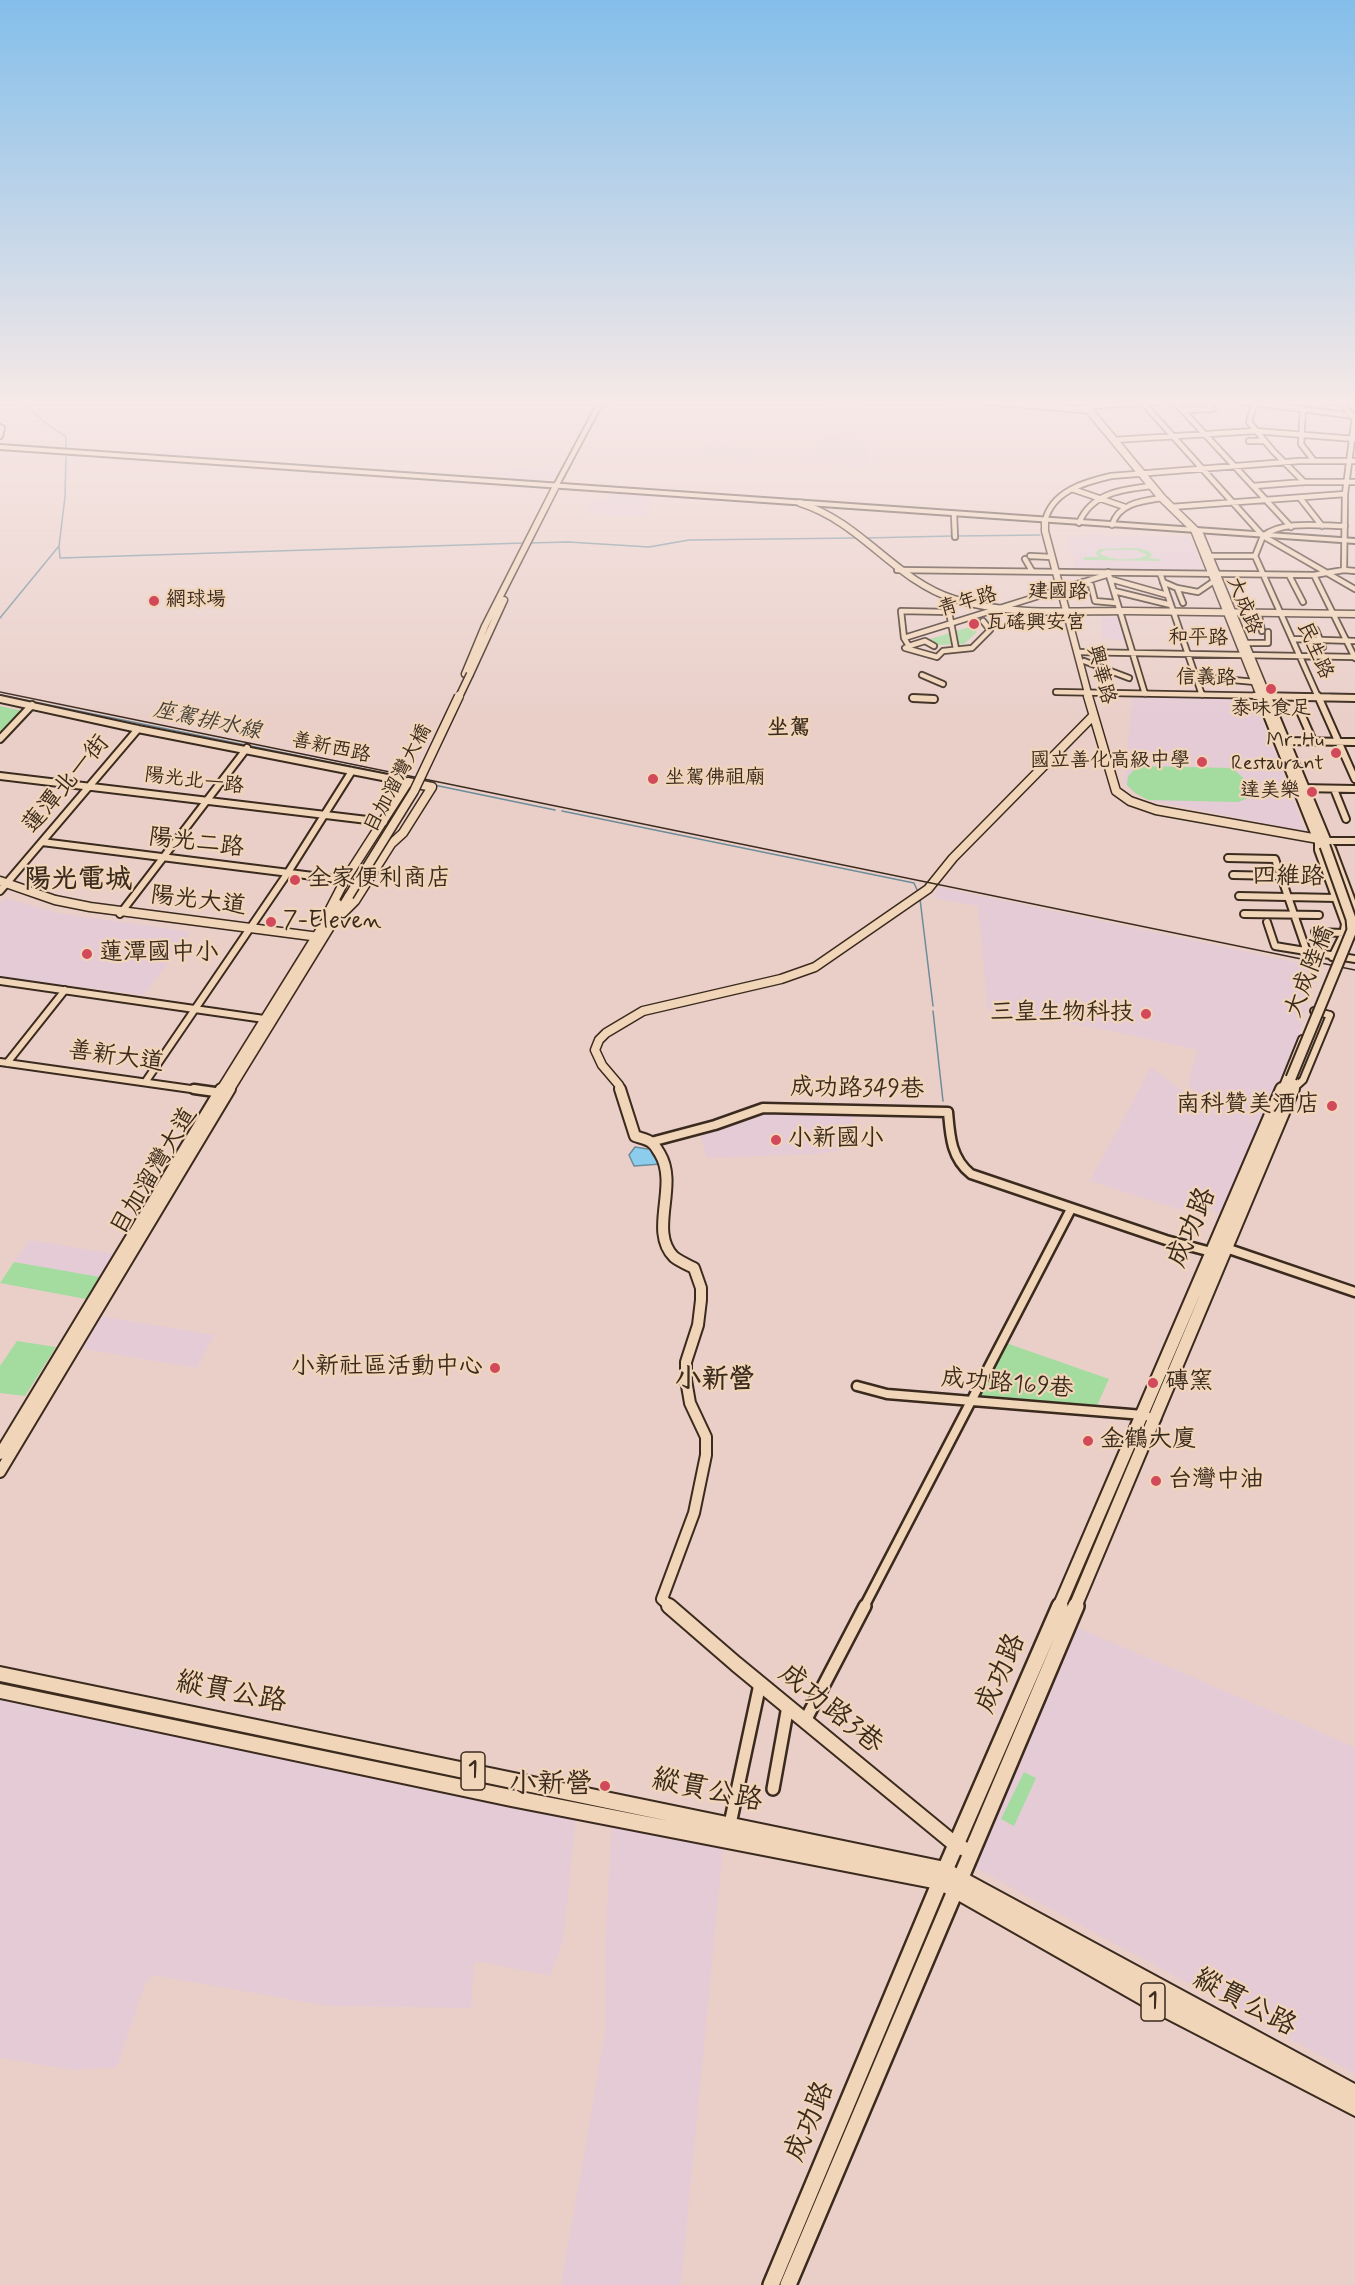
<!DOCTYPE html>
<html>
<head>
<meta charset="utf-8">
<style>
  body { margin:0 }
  canvas { display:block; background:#eacfc9 }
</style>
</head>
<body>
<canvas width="1355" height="2285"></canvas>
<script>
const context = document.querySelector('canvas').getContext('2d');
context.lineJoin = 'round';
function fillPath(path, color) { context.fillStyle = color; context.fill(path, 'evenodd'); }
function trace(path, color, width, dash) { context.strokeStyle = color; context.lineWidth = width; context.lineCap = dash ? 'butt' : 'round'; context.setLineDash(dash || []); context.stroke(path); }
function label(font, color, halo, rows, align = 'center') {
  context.font = font + ' Mynerve,"LXGW WenKai TC",sans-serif'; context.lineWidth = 4.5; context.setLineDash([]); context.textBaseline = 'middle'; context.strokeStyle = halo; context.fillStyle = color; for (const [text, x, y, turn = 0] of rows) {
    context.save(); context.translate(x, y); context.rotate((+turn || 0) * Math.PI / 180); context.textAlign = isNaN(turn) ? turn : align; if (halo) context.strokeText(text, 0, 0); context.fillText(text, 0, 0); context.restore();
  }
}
fillPath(new Path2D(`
  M830,398H859L861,409L827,408Z
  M820,437L865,439L868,467L814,463Z
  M704,446L754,449L752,457L701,454Z
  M510,468L559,471L555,479L545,478L543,483L504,480Z
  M612,493L651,496L649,517L599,515L586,512L592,502L607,501Z
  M1082,535L1189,536L1204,571L1076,569L1067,537H1082Z
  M1101,617H1120L1127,638L1122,641L1102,638Z
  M1133,695L1253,697L1305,831L1152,801L1130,790L1124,783Z
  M939,887L1319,967L1296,1046L1264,1123L1224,1116L1213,1111L1196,1095L1188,1084L1198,1050L1107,1030L988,1010L978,906L933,898Z
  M5,898L58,913L191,932L144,995L0,977V904Z
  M1151,1067L1211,1113L1262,1124L1223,1214L1215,1213V1209H1178L1090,1181Z
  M754,1111L854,1112L850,1149L813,1154L707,1158L699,1131Z
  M30,1240L115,1254L100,1277L14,1262Z
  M99,1316L214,1335L197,1368L79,1348Z
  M1076,1627L1355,1747V2074L968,1864Z
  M0,1697L576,1817L563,1942L550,1976L482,1962L474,1963L471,2008L328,2006L152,1975L145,1984L117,2067L74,2070L0,2058Z
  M612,1824L723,1849L681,2285H561L605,2034V1942Z`), '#e5cbd5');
fillPath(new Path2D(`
  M1137,548L1149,551L1152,555L1149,558L1160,559L1161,561L1084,560L1083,557H1099L1096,553L1099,549ZM1105,550H1136L1147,555C1138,561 1108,561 1100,553Z
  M969,627L977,632L964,644L935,645L930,639Z
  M0,706L23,711L0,734Z
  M1134,766L1232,768L1249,783L1250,794L1246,799L1238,802L1148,800L1135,793L1127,785L1128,776L1135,769Z
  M14,1262L100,1277L86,1299L0,1283Z
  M17,1341L56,1347L25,1396L0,1393V1366Z
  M1006,1343L1109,1379L1096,1408L977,1397Z
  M1024,1772L1036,1778L1014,1826L1001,1819Z`), '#a4db9f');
const water = new Path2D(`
  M635,1147L654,1150L661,1164L634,1166L629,1155Z`);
fillPath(water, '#8ccded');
trace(water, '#6c8c9a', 1.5);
trace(new Path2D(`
  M18,398L47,424L66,437V449
  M957,536L1040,535
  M864,538L952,536
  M529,543L568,542L649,547L689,540L856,538
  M59,546L60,558L524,543
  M0,618L59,546L65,497L66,457
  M0,695L408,778
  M434,785L555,810
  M562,811L914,883L918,892
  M920,899L933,1006
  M933,1011L943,1101`), '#6c8c9a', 1.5);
const minorFar3 = new Path2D(`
  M1134,398L1143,403L1263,536L1355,589
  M1216,398L1355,416
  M1256,398L1249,422L1273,451L1304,482
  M1340,398L1351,416
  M1174,401L1291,527
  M1088,406L1220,398
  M1303,409L1301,444L1314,461
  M1183,410L1213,409L1204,399
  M0,427L2,428L0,436
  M1114,440L1255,431L1355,439
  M1249,441H1264
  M556,486L597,409L608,398
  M1253,486L1304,482H1355
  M1072,489L1125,507
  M1300,498L1322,526
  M1171,507L1345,494
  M954,514L955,537
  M1045,521C1052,491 1085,482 1111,476L1299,461H1355
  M1079,523C1091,493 1123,489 1152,486
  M1112,525C1119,503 1142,501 1162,498
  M1263,536L1255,556L1318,697
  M1263,536C1284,520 1320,526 1345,526
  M1030,556L1052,557
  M1204,556H1255
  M1025,559L1032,571
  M897,570L1314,575L1344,570L1355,571
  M1344,570L1345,494L1355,416
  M1108,572L1145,694
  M1160,573L1202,695
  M1289,575L1303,602
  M1314,575L1355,658
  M1110,579L1167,595
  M1083,582L1091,585L1095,601L1117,603
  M1163,582L1177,588L1183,603
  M1177,588L1198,592L1214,581
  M1114,591L1171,605
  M1259,616L1262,631
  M1316,630L1323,647
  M904,638L1106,575
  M1292,639L1355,641
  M1245,643H1268V632
  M909,646L925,641L934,646
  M956,649L949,612L901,611L904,638L909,646L905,648L937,657L943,651L972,648L990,630L983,621
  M1077,652L1355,657
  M1084,661L1129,678
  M922,675L943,684
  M1212,678L1255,682
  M1056,692L1330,697`);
const minorFar2 = new Path2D(`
  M1255,696L1355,698
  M1318,696L1355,779
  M913,698L934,699
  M0,699L138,729L408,782
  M1299,709L1313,741
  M0,739L32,705
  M1280,741L1355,742
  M0,776L384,822
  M1299,788L1355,789
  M1334,789L1346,819
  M1318,839V850L1345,924L1343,935L1332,957
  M1326,841L1332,848L1355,909
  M1326,841H1355
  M42,842L345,880
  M1228,858L1275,859L1307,952
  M1233,875L1281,876
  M0,891L138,729
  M1239,896L1336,898
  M120,914L247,748
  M1244,914L1319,915
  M1267,922L1275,946L1355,959
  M1315,932L1344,933
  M0,981L264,1019
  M0,1062L205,1091
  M7,1063L65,990
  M146,1081L287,874L352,771
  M1283,1086L1302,1039
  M1293,1089L1303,1080L1330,1015L1314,1011`);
const minorFar1 = new Path2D(`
  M194,1089L222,1093
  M651,1142L715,1125L763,1108L948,1112C950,1136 951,1158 971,1174L1166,1240L1215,1253
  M1223,1247L1355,1292
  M857,1386L887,1394L1143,1415L1156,1419
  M864,1607L1071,1209`);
const minor = new Path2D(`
  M805,1721L865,1606
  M773,1789L788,1706
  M730,1824L760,1684`);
const tertiaryFar3 = new Path2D(`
  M949,398L1089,410
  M800,503C861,522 896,581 954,599C1010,616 1069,611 1127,611C1203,612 1279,613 1355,614
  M1045,521V531L1089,697
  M465,674L485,626L556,486
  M470,674L504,600`);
const tertiaryFar2 = new Path2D(`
  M1088,696L1116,791L1130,801L1156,810L1324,840
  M0,881L55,900L90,907L319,937
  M330,909L345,880L408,782L432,787L403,833L391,844L355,901L343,913
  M220,1091L337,903
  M229,1091L349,896
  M621,1091L619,1085L602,1065L595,1050L599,1040L606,1033L643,1011L781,979L815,967L928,889L953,858L1093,716`);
const tertiaryFar1 = new Path2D(`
  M620,1089L635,1136C640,1138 648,1139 652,1143C655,1145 658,1151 660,1154C679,1186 648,1231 674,1257C679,1261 688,1265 694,1268L701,1288V1300L698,1325L686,1362V1380L690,1403L706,1437V1455L694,1513L662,1599L671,1607
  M0,1454L221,1089
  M0,1472L230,1089`);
const tertiary = new Path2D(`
  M669,1606L736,1664L956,1845L971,1852`);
const secondaryFar3 = new Path2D(`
  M1087,398L1089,410L1162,498L1200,535L1267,697
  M1195,531L1261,697`);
const secondaryFar2 = new Path2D(`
  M1261,696L1318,839L1325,846L1326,841L1266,696
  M1281,1091L1291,1078L1294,1082L1292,1091`);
const secondaryFar1 = new Path2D(`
  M1059,1607L1282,1089
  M1075,1607L1293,1089`);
const secondary = new Path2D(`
  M771,2285L945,1870L1060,1606
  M788,2285L1076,1606`);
const primary = new Path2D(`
  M0,445L1355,539V543L0,449Z
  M0,1667L945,1862L1355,2084V2116L1154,2012L938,1889L511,1806L0,1698V1684L511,1790L669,1821L0,1681Z`);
trace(minorFar3, '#3b2a1e', 8);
trace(minorFar2, '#3b2a1e', 10);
trace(minorFar1, '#3b2a1e', 13);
trace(minor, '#3b2a1e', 16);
trace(tertiaryFar3, '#3b2a1e', 9);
trace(tertiaryFar2, '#3b2a1e', 11);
trace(tertiaryFar1, '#3b2a1e', 14);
trace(tertiary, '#3b2a1e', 18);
trace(secondaryFar3, '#3b2a1e', 10);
trace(secondaryFar2, '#3b2a1e', 13);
trace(secondaryFar1, '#3b2a1e', 16);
trace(secondary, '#3b2a1e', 20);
trace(primary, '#3b2a1e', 4);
trace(minorFar3, '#f1d5b8', 4.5);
trace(minorFar2, '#f1d5b8', 6);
trace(minorFar1, '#f1d5b8', 8);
trace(minor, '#f1d5b8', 11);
trace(tertiaryFar3, '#f1d5b8', 6);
trace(tertiaryFar2, '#f1d5b8', 8);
trace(tertiaryFar1, '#f1d5b8', 10);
trace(tertiary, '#f1d5b8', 14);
trace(secondaryFar3, '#f1d5b8', 7);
trace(secondaryFar2, '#f1d5b8', 9);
trace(secondaryFar1, '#f1d5b8', 12);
trace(secondary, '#f1d5b8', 15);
fillPath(primary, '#f1d5b8');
trace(new Path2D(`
  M0,692L1355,970`), '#3b2a1e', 1.5);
const tertiaryBridgeFar1 = new Path2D(`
  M459,697L470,674`);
const tertiaryBridge = new Path2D(`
  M349,896L414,791L459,696`);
const secondaryBridge = new Path2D(`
  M1291,1078L1352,930L1351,919L1325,846`);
trace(tertiaryBridgeFar1, '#3b2a1e', 9, []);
trace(tertiaryBridge, '#3b2a1e', 11, []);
trace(secondaryBridge, '#3b2a1e', 13, []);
trace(tertiaryBridgeFar1, '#f1d5b8', 6);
trace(tertiaryBridge, '#f1d5b8', 8);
trace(secondaryBridge, '#f1d5b8', 9);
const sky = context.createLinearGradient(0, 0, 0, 717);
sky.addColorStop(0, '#83beea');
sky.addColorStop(0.56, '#f6e9e7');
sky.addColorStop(1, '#f6e9e700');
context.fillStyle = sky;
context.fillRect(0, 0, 1355, 717);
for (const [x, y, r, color] of [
  [154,601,6,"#d1495b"],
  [974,624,6,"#d1495b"],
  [1271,689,6,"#d1495b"],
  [1336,753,6,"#d1495b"],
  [1202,762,6,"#d1495b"],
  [653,779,6,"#d1495b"],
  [1312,792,6,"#d1495b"],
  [295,880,6,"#d1495b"],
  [271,922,6,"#d1495b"],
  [87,954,6,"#d1495b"],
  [1146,1014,6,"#d1495b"],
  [1332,1106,6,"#d1495b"],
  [776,1140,6,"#d1495b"],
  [495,1368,6,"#d1495b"],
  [1153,1383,6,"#d1495b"],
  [1088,1441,6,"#d1495b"],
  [1156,1481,6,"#d1495b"],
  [605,1786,6,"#d1495b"]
]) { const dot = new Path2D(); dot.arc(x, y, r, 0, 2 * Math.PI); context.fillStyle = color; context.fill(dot); trace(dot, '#f1d5b8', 2); }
label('20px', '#3b2a1e', '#f1d5b8', [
  ["建國路",1058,593,1],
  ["青年路",968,603,-16],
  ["大成路",1243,606,68],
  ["和平路",1198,639,1],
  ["民生路",1314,651,66],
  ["興華路",1100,675,75],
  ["信義路",1206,679,1],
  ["善新西路",331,749,12],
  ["目加溜灣大橋",399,779,-62],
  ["陽光北一路",194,782,7]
]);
label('20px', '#3b2a1e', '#f1d5b8', [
  ["網球場",166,601],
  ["瓦磘興安宮",986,624],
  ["泰味食足",1271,710,"center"],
  ["Mr. Hu",1324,742,"right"],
  ["Restaurant",1324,765,"right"],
  ["國立善化高級中學",1190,762,"right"],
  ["坐駕佛祖廟",665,779],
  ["達美樂",1300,792,"right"]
], 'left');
label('italic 22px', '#47423d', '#f1d5b8', [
  ["座駕排水線",207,722,12]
]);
label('bold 22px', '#3b2a1e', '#f1d5b8', [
  ["坐駕",789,729]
]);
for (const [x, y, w] of [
  [473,1771,24],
  [1153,2002,24]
]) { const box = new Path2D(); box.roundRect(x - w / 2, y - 19, w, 38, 4.5); context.fillStyle = '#f1d5b8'; context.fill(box); trace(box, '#3b2a1e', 1.5); }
label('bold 22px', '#3b2a1e', null, [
  ["1",473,1771],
  ["1",1153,2002]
]);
label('24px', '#3b2a1e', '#f1d5b8', [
  ["蓮潭北一街",67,785,-50],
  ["陽光二路",196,844,7],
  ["四維路",1288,878,1],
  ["陽光大道",198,902,7],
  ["大成陸橋",1311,972,-69],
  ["善新大道",116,1058,8],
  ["成功路349巷",857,1090,1],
  ["目加溜灣大道",155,1172,-59],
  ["成功路169巷",1007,1385,5]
]);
label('24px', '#3b2a1e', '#f1d5b8', [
  ["全家便利商店",307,880],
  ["7-Eleven",283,922],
  ["蓮潭國中小",99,954],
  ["三皇生物科技",1134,1014,"right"],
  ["南科贊美酒店",1320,1106,"right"],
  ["小新國小",788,1140],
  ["小新社區活動中心",483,1368,"right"],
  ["磚窯",1165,1383],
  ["金鶴大廈",1100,1441],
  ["台灣中油",1168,1481]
], 'left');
label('bold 27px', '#3b2a1e', '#f1d5b8', [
  ["陽光電城",78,881],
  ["小新營",715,1381]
]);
label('28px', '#3b2a1e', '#f1d5b8', [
  ["成功路",1193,1228,-67],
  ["成功路",1002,1674,-66],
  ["縱貫公路",231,1694,11],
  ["成功路3巷",830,1710,39],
  ["縱貫公路",707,1792,12],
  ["縱貫公路",1244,2004,28],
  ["成功路",811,2122,-67]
]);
label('28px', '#3b2a1e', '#f1d5b8', [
  ["小新營",593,1786]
], 'right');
</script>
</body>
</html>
